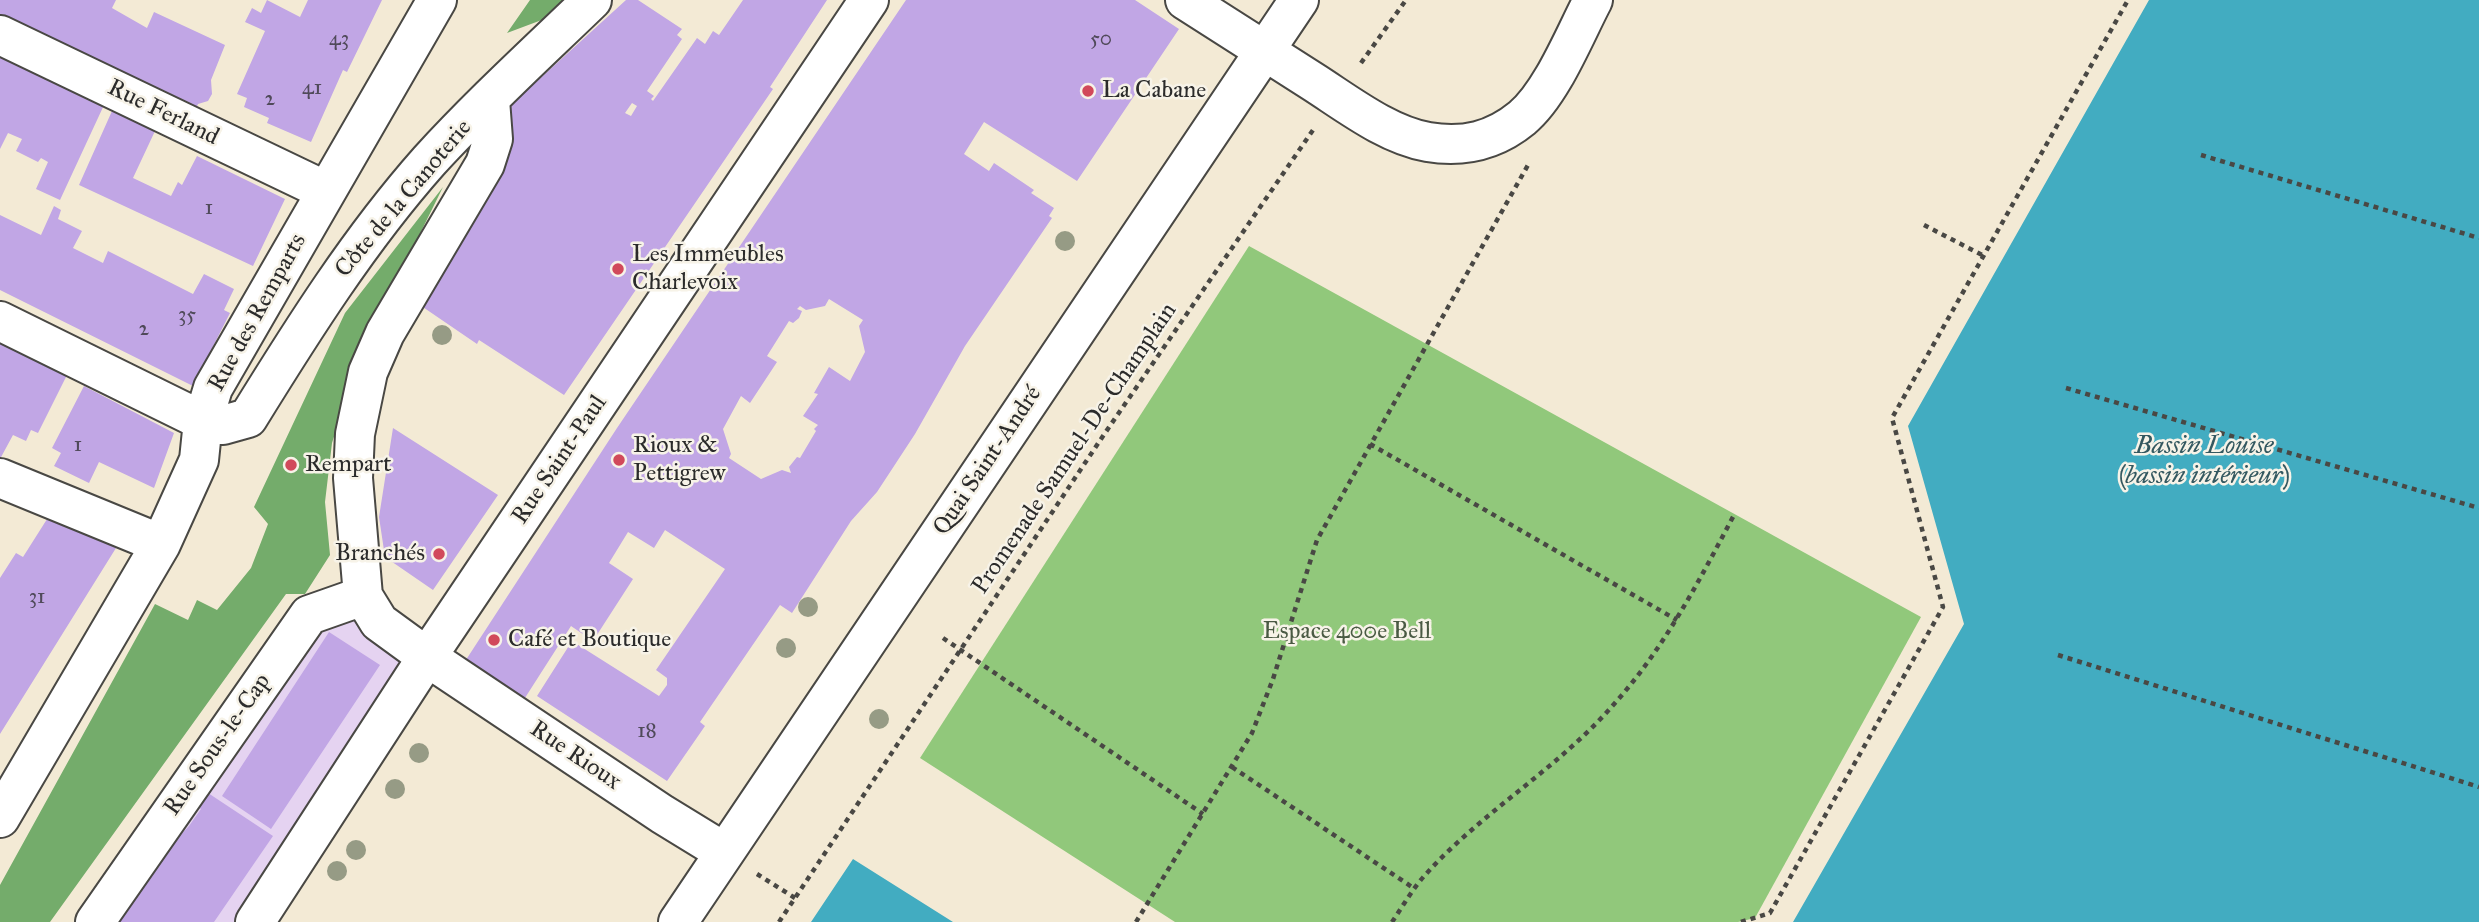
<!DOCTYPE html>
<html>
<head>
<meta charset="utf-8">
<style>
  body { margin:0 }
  canvas { display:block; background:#f3ead5 }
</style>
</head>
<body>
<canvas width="2479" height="922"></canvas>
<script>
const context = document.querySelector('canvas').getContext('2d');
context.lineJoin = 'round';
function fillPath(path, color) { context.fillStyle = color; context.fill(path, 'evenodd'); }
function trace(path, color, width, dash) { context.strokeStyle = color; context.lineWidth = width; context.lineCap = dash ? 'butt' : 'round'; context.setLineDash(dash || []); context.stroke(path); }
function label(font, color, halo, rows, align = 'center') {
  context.font = font + ' "IM FELL Great Primer",serif'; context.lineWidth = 5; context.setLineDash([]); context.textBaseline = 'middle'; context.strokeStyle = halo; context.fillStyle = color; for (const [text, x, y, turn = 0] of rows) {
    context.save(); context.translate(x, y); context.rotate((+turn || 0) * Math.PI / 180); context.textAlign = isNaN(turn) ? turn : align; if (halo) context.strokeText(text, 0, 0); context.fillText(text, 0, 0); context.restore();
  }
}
fillPath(new Path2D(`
  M363,596L427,657L255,922H95L309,615Z`), '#e5d3f1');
fillPath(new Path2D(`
  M1249,246L1921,617L1755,918L1738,922H1175L920,758Z`), '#91c87b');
fillPath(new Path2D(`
  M530,0H572L563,12L507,33Z
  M443,187L359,357L332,443L325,502L330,555L305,594H286L50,922H0V885L155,604L188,620L197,600L217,610L251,568L268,524L254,507L345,313Z`), '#74ac6b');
fillPath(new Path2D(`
  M2149,0H2479V922H1793L1964,624L1908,426Z
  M853,859L953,922H811Z`), '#42acc1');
fillPath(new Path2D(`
  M0,0H116L112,8L147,28L154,12L225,45L211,80L212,94L208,101L198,104L195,111L0,18Z
  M267,0L300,17L308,0H382L347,72L343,70L311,142L267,123L269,118L244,107L247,98L237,94L265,31L245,22L252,8L261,13Z
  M626,0H638L682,29L677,35L682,39L647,91L654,96L651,99L653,101L697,38L705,44L713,31L719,35L743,0H827L770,87L773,89L564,395L479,340L477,344L414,301L501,114ZM632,103L637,106L631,116L625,113Z
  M906,0H1135L1179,29L1077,181L984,122L964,154L989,171L994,163L1034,190L1031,193L1054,208L1049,216L1052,218L965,346L915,434L877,492L851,521L792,613L780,605L700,722L705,726L667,781L537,696L572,641L659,696L667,685V678L656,670L725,569L665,530L654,548L628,532L609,563L633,579L593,641L571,626L523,701L460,669L617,428ZM829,299L863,320L859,326L865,352L850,381L829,367L814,393L818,394L803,416L818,425L814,429L816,431L800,458L797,457L789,467L791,473L782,470L761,479L729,458L731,454L723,429L741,396L750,403L777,362L767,356L789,321L793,323L799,318L802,311L797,309L800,306L806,310L825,306Z
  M0,54L104,105L60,200L36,189L48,162L41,158L38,162L16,151L22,139L8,133L0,149Z
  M112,111L155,131L133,178L171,196L178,182L182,185L197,156L285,199L253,266L79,185Z
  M54,206L61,210L58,219L82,231L73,248L103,263L108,251L193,294L204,274L234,289L224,310L230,313L193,386L0,290V215L41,235Z
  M0,341L67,375L38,433L31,430L26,441L13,435L0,459Z
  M84,386L174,433L154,488L99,462L89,483L54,466L61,453L52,448Z
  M393,428L498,495L433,590L385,557L379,517Z
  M49,516L116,548L0,734V578L16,553L23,557Z
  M329,632L380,665L271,829L222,796Z
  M205,791L273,836L251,868L214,922H117L175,837L177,839L189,826L201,809L195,805Z`), '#c1a6e5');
const minor = new Path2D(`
  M1185,0C1229,28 1272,56 1315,83C1349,105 1388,135 1428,142C1464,148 1494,141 1522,118C1552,93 1575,34 1593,0
  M0,35L326,191
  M490,100L493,139L485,164L385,333L368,372L355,434L353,478L363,596L379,622L427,657L662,814L724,852
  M0,321L203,421L223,425L248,418C303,329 359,240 429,161C480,105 537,53 592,0
  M0,478L161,544
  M0,818L161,544L199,460L203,421L213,388L437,0
  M95,922L309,615L363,596
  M255,922L427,657L869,0`);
const major = new Path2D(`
  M678,922L1299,0`);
trace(minor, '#494844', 42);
trace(major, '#494844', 42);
trace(new Path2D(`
  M1361,63L1406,0
  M2201,155L2479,238
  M1924,225L1984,256
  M2066,388L2479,508
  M1370,444L1677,620
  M943,638L1203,814
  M2058,655L2479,787
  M1232,767L1415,889
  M757,874L795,898
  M779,922L1103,436L1313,130
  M1136,922L1252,733L1273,679L1317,540L1528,165
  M1392,922C1403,906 1413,888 1426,874C1483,811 1559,768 1615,703C1665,647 1699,581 1734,515
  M1741,922L1770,913L1943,607L1892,418L2128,0`), '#494844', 4.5, [5, 5]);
trace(minor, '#fff', 38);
trace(major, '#fff', 38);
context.fillStyle = '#969b85';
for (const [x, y] of [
  [1065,241],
  [442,335],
  [808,607],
  [786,648],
  [879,719],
  [419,753],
  [395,789],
  [356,850],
  [337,871]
]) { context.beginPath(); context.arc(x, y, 10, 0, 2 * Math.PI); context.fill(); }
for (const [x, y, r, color] of [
  [1088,91,7,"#d1495b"],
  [618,269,7,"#d1495b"],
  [619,460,7,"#d1495b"],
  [291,465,7,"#d1495b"],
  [439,554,7,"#d1495b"],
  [494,640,7,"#d1495b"]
]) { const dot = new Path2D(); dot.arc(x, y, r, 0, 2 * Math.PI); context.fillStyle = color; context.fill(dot); trace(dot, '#f7f3e8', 2.5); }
label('21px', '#504a5a', null, [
  ["43",339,40],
  ["50",1101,40],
  ["41",312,89],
  ["2",270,100],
  ["1",209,209],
  ["35",187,316],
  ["2",144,330],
  ["1",78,446],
  ["31",37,598],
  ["18",647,732]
]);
label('24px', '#2b2b2b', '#f7f3e8', [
  ["La Cabane",1102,91],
  ["Les Immeubles",632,255],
  ["Charlevoix",632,283],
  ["Rioux &",633,446],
  ["Pettigrew",633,474],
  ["Rempart",305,465],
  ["Branchés",425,554,"right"],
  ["Café et Boutique",508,640]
], 'left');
label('24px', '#2b2b2b', '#f7f3e8', [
  ["Rue Ferland",163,113,26],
  ["Côte de la Canoterie",404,199,-50],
  ["Rue des Remparts",258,313,-61],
  ["Promenade Samuel-De-Champlain",1075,449,-56],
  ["Rue Saint-Paul",560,460,-56],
  ["Quai Saint-André",988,461,-56],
  ["Rue Sous-le-Cap",218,745,-55],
  ["Rue Rioux",575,756,34]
]);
label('24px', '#4a5a43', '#f7f3e8', [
  ["Espace 400e Bell",1347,632]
]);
label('italic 26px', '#335860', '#f7f3e8', [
  ["Bassin Louise",2204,447],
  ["(bassin intérieur)",2204,477]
]);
</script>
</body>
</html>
